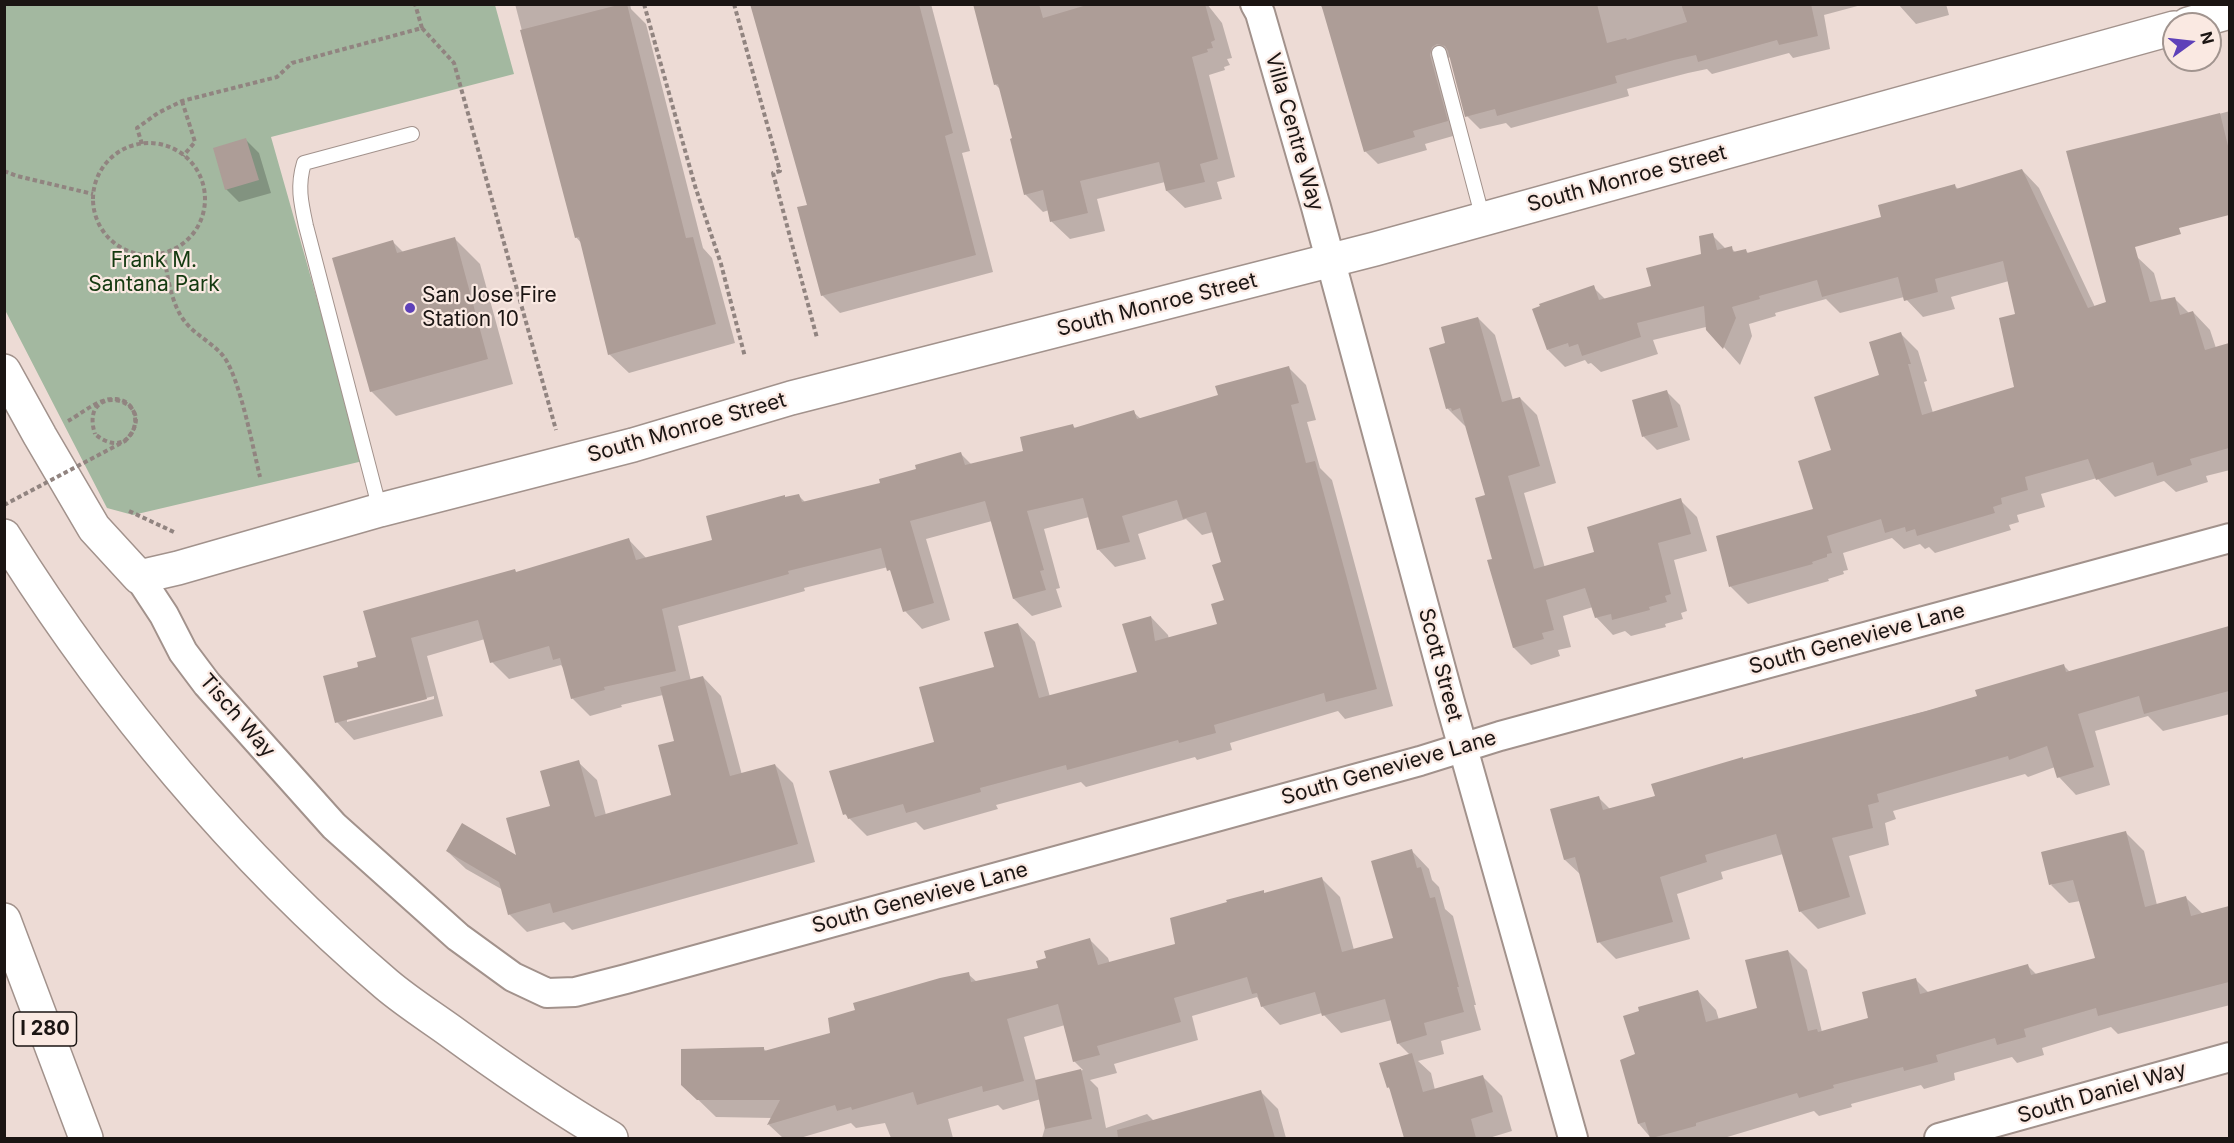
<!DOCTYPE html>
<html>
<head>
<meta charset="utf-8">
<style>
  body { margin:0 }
  #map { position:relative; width:2234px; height:1143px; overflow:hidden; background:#eddbd5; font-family:Inter,sans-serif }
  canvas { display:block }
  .frame { position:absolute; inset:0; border:6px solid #1b1513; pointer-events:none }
  .north { position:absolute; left:2162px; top:12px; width:60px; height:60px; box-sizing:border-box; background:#fae9e2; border:2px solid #a1948f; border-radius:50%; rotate:75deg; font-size:16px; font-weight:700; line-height:24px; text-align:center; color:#1b1513 }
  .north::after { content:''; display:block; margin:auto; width:21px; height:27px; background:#5e41b9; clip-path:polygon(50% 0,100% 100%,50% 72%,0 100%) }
</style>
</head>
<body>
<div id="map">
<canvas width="2234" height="1143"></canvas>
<div class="frame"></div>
<div class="north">N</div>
</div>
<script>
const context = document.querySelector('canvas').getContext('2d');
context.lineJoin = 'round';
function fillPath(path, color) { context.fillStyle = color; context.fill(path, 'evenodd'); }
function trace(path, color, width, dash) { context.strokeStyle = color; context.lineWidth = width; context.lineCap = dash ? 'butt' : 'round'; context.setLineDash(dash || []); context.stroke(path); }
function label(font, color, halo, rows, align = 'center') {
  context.font = font + ' Inter,sans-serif'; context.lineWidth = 4.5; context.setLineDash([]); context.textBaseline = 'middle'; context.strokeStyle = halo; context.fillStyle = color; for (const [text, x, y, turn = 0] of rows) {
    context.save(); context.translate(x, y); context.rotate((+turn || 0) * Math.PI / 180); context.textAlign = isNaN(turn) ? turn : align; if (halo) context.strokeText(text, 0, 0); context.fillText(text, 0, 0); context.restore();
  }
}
fillPath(new Path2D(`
  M5,5H495L514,74L271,137L363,461L133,515L107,508L5,310Z`), '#a3b8a0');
fillPath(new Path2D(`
  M515,4H630L631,9L646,24L703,248L712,258L735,343L629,373L609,354L582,244L576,237Z
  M752,4H931L970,151L962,153L993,272L840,313L822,295L809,206Z
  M974,4H1207L1222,23L1232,58L1227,59L1230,65L1224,67L1225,70L1209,75L1235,177L1217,182L1222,199L1185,208L1167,191L1165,182L1097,199L1105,231L1070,239L1052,222L1049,210L1043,212L1025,194L1014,139L1001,90L995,84Z
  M1320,4H1865L1824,15L1830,49L1793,58L1789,53L1712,74L1707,69L1688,73L1627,89L1629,96L1511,128L1506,123L1480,129L1467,116L1451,56L1443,63L1460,134L1425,144L1427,150L1378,164L1365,151L1325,13Z
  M1898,4H1946L1949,15L1916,24Z
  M2230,111V211L2108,247L2145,134Z
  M246,140L259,153L271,193L239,202L226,189Z
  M2022,170L2039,188L2095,307L2108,302L2136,256L2154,273L2162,301L2175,299L2189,313L2193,312L2210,330L2216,348L2230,344V470L2206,476L2208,482L2176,492L2164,481L2115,497L2097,478L2041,494L2045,507L2017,515L2019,522L2009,525L2011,530L1935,553L1929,547L1925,549L1920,544L1904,549L1892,538L1843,553L1848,570L1843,571L1844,574L1828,579L1829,581L1748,604L1731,587L1717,537L1814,510L1833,451L1881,376L1901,334L1918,351L1927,381L1924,382L1933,413L2015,388L2017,315L2009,281L1951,297L1955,309L1923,317L1904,297L1840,313L1826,299L1775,313L1776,316L1749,324L1752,336L1740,365L1706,327L1653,340L1658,354L1601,372L1591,363L1588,364L1585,360L1565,367L1548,350L1593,287L1606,300L1652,288L1702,255L1712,235L1726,249L1731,248L1736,253L1745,250L1749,254L1883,218L1955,186L1958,189Z
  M455,239L480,264L513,384L396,416L371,391L393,242L404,253Z
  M1478,318L1495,335L1513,400L1520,398L1537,415L1556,483L1524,493L1545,568L1596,553L1680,500L1697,517L1707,551L1674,560L1687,611L1681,613L1683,619L1665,624L1666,627L1631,636L1625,631L1613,635L1596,617L1593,607L1563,616L1571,647L1558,650L1560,656L1531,665L1514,648L1494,560L1487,496L1466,425L1465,426L1448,409L1447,344Z
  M1289,368L1306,385L1316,420L1307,422L1320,468L1332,480L1393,706L1345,719L1338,711L1230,743L1232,750L1197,760L1195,757L1086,787L1081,782L996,805L998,809L924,830L916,822L867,836L845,814L936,743L996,668L1018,624L1035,642L1050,697L1139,673L1151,617L1168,635L1169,639L1219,625L1226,601L1223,563L1213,532L1202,535L1186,519L1138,534L1146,559L1115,567L1098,549L1089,517L1044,529L1060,588L1056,589L1062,607L1032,616L1014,599L992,521L926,539L950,620L922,629L905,611L893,574L888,567L804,588L805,591L678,626L691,681L703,677L721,696L742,775L775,765L793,783L815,862L572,930L564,922L527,932L509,914L503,890L466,869L447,851L518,859L578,762L597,780L606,815L673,796L676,742L663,695L621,705L622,707L590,716L572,698L564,669L561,665L509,679L492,662L485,639L427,656L443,716L354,740L337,722L360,668L378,658L365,612L517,573L629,540L647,559L714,541L787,499L799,496L806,503L882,484L961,454L972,465L1025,452L1073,426L1076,429L1133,412L1141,419L1219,396ZM434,696V699L347,722V719Z
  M1667,392L1680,405L1690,440L1657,450L1644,437L1634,401Z
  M2230,628V714L2163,731L2148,716L2095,731L2110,785L2076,795L2059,777L2055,767L2028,777L2025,774L1893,811L1896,819L1885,823L1889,845L1849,856L1866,914L1818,929L1800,911L1783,854L1721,872L1723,879L1677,894L1690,939L1616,959L1599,942L1581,875L1565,860L1552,810L1599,798L1611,810L1657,797L1744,760L1979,697L2063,665L2070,672Z
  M2125,832L2144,851L2157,905L2186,898L2203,914L2230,908V1005L2118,1034L2111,1027L2042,1048L2044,1055L2017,1063L2012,1057L1954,1073L1955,1080L1924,1089L1921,1085L1851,1104L1852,1107L1819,1116L1814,1111L1724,1138H1651L1639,1124L1636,1055L1698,991L1716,1010L1719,1020L1758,1009L1788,951L1807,970L1822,1032L1870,1019L1916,980L1929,993L2028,966L2037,975L2097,959L2080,901L2069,903L2051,885Z
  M1411,850L1429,869L1432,880L1439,887L1445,909L1453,916L1476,1005H1474L1481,1030L1441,1041L1444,1054L1418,1061L1431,1073L1435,1090L1483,1077L1502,1096L1512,1131L1489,1138H1405L1392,1091L1388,1087L1410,1055L1398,1043L1392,1020L1341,1033L1322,1013L1280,1025L1262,1006L1257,997L1192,1016L1198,1040L1114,1064L1117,1073L1090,1080L1098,1088L1106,1128L1147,1114L1154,1121L1261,1092L1278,1109L1286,1138H1042L1046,1124L1041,1099L1003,1110L998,1105L948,1119L953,1138H891L885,1123L856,1128L851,1123L800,1138H783L769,1125L772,1118L716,1117L683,1085L764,1049L767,1052L831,1034L968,974L977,982L1040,969L1090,940L1108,958L1110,964L1177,945L1263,892L1266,894L1321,878L1340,897L1354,950L1394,939ZM1065,1025L1074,1061L1083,1070L1036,1081L1024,1037Z`), '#0003');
fillPath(new Path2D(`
  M622,4H627L686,238L693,237L716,324L608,355L579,237L575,238L520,30Z
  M750,4H919L953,133L945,136L976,255L821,296L797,207L807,205Z
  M973,4H1039L1043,18L1090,4H1205L1215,40L1211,42L1213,48L1207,49L1208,52L1192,57L1218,159L1200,164L1205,182L1166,191L1159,162L1080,181L1088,213L1050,222L1043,190L1024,195L1010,139L1012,138L998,84L994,85Z
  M1321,4H1597L1607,43L1626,38L1627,40L1687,22L1681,4H1811L1818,36L1779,45L1777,40L1698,62L1696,55L1674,60L1615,76L1617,83L1497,116L1495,109L1465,117L1448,51L1445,46L1437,44L1432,47L1430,55L1448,121L1413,131L1415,137L1364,152Z
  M2220,113L2229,150V215L2179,228L2181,234L2135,247L2150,302L2175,297L2180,315L2193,311L2205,350L2229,343V448L2190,459L2192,465L2157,476L2153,462L2096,480L2088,459L2025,477L2028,490L2001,498L2002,504L1993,507L1995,513L1917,536L1915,529L1906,532L1905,527L1885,533L1881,519L1827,536L1832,553L1827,554V557L1812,562L1813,564L1729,587L1716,536L1813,509L1798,461L1831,450L1814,397L1879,375L1869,342L1901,332L1911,364H1908L1922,415L2014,387L1999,318L2015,314L2003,261L1935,279L1938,292L1904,301L1898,277L1822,297L1817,280L1759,296L1760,299L1732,307L1736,318L1723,349L1706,330L1704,306L1637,323L1641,337L1582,356L1578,344L1569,347L1568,343L1547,350L1532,309L1540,306L1539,304L1594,285L1599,300L1651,286L1646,268L1701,254L1699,236L1713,233L1717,250L1732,246L1733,252L1746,249L1747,253L1881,217L1878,205L1955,184L1956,189L2022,169L2088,308L2106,302L2066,151Z
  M246,138L259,180L225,190L213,148Z
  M455,237L488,359L370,392L332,258L393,240L397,253Z
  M1478,317L1502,402L1520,397L1540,466L1508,476L1534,569L1594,552L1587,527L1681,498L1691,534L1658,543L1671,594L1665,596L1667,602L1649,607L1650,610L1612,620L1611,614L1595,618L1585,588L1546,600L1554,630L1542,633L1544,639L1513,648L1487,560L1492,559L1475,498L1485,495L1460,408L1452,411L1451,408L1446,409L1429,348L1445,343L1441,327Z
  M1289,366L1299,403L1291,405L1306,463L1315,461L1377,689L1326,702L1324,693L1214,725L1216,733L1179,743L1178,740L1067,770L1066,765L980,788L981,792L906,813L903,804L848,819L846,814L843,815L829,771L934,742L919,687L994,667L984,632L1018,623L1039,698L1137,672L1122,624L1151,616L1155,641L1217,624L1211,604L1224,600L1212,565L1221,562L1206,512L1183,519L1177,500L1122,516L1130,542L1097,550L1083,498L1027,511L1044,570L1040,571L1046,590L1013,599L985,501L910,521L934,603L903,612L890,570L887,571L881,548L788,571L789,574L662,609L676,671L604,687L605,690L571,699L560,658L553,660L549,646L490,663L478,620L411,638L427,699L335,723L323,676L358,667L357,662L376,657L363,611L515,569L516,572L629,538L636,560L712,540L706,516L785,495V497L799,494L802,502L880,483L879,479L916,469L915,465L961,452L965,465L1023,451L1020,437L1073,424L1074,428L1134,410L1137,419L1218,395L1215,386Z
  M1667,390L1678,427L1642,437L1632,400Z
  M2229,626V691L2144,714L2139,696L2078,714L2094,767L2057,778L2047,746L2009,760L2008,756L1877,794L1879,802L1868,805L1873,828L1832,838L1850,897L1799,912L1776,834L1705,855L1707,862L1660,877L1673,922L1597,943L1575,857L1564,860L1550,809L1599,796L1603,810L1655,796L1651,784L1743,757V759L1926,711L1977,696L1975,690L2064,664L2066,672Z
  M703,676L730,776L775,764L798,844L553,913L550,903L508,915L499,882L446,851L462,823L516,855L506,818L550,806L540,771L579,760L595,817L671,795L658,745L674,741L660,687Z
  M2126,831L2145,907L2186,896L2191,916L2229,906V982L2098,1016L2096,1008L2024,1029L2026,1037L1997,1045L1995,1038L1936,1055L1938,1062L1904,1071L1903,1067L1833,1085L1834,1088L1799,1098L1797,1093L1696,1123V1126L1652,1138H1650L1645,1122L1638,1124L1620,1060L1635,1054L1623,1016L1639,1011L1638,1007L1698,990L1706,1022L1757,1008L1745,960L1788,950L1808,1031L1817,1029L1818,1032L1868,1018L1862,992L1916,978L1920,994L2028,964L2031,975L2095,958L2073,880L2049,885L2041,852Z
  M1412,849L1417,868L1421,867L1430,898L1435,897L1459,987H1457L1464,1012L1424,1023L1427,1035L1397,1044L1385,999L1322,1016L1315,992L1261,1007L1257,993L1252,994L1247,977L1174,998L1181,1022L1097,1046L1100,1055L1073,1062L1058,1004L1007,1019L1024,1081L983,1092L982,1086L917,1105L913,1092L852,1110L851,1107L837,1111L835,1105L767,1125L780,1100H697L681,1085V1049L764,1047V1051L830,1033L828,1018L855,1010L853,1003L940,978L969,972L971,982L1038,968L1036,961L1046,958L1044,951L1090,938L1098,965L1175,944L1170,918L1227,902L1226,900L1264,890V893L1322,877L1342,952L1393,938L1371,861Z
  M1412,1053L1423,1092L1483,1075L1493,1112L1471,1119L1476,1138H1404L1389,1087L1387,1088L1379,1063Z
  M1081,1069L1092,1119L1045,1129L1035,1080Z
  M1261,1090L1275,1138H1118L1117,1130Z`), '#ad9d97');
const lane = new Path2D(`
  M1439,53L1483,219
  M380,510L306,226C301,203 297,186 304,163L412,134`);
const street = new Path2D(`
  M1255,4L1260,13L1316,207L1450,702L1573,1138
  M139,577L164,615L183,652L207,684L334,826L458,937L513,977L547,993L575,992L626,979L1420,761L1500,736L2230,538
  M1939,1138L2230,1057`);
const secondary = new Path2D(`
  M2188,24L2230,12
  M4,371L40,436L94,528L139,577L178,568L380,510L633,445L791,398L1375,249L2174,28`);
const highway = new Path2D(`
  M4,536C108,702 237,857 386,984C406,1001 428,1015 449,1030C501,1068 555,1105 611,1138
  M4,920L86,1138`);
trace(lane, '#a2928c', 16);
trace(street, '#a2928c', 32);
trace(secondary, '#a2928c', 36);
trace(highway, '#a2928c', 36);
trace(new Path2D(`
  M644,4L695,186L721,264L745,357
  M734,4L780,171L773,173L817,338
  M422,28L454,63L556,430
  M182,101L195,142L183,156
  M93 199a56 56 0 1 1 112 0a56 56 0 1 1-112 0Z
  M142,144L137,128L158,113L182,101L277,77L292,63L422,28L415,4
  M4,171L17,176L93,194
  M164,253C167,275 171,305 186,323C197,336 214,344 224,357C240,379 253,448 260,477
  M68,421C81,414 100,397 116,399C152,403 133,466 95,434
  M129,511L176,533`), '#918480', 4, [4.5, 3]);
trace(lane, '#fff', 14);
trace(street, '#fff', 28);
trace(secondary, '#fff', 33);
trace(highway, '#fff', 33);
trace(new Path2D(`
  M4,505L125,441C166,399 77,378 95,434`), '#918480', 4, [4.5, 3]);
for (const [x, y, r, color] of [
  [410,308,6,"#5e41b9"]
]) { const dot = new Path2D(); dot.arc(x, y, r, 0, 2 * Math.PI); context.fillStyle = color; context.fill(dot); trace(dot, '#fae9e2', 2); }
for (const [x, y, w] of [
  [45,1029,63]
]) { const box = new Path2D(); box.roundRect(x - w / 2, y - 17, w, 34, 4.5); context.fillStyle = '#fae9e2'; context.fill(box); trace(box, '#1b1513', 1.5); }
label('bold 20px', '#1b1513', null, [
  ["I 280",45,1029]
]);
label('21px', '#1b1513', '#fae9e2', [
  ["Villa Centre Way",1294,132,74],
  ["South Monroe Street",1627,179,-15],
  ["South Monroe Street",1157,305,-14],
  ["South Monroe Street",687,428,-16],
  ["South Genevieve Lane",1857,639,-15],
  ["Scott Street",1440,665,75],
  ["Tisch Way",237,716,49],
  ["South Genevieve Lane",1389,768,-16],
  ["South Genevieve Lane",920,898,-15],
  ["South Daniel Way",2102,1093,-16]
]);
label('21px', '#143a10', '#fae9e2', [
  ["Frank M.",154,261],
  ["Santana Park",154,285]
]);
label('21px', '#1b1513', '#fae9e2', [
  ["San Jose Fire",422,296],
  ["Station 10",422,320]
], 'left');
</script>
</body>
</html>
